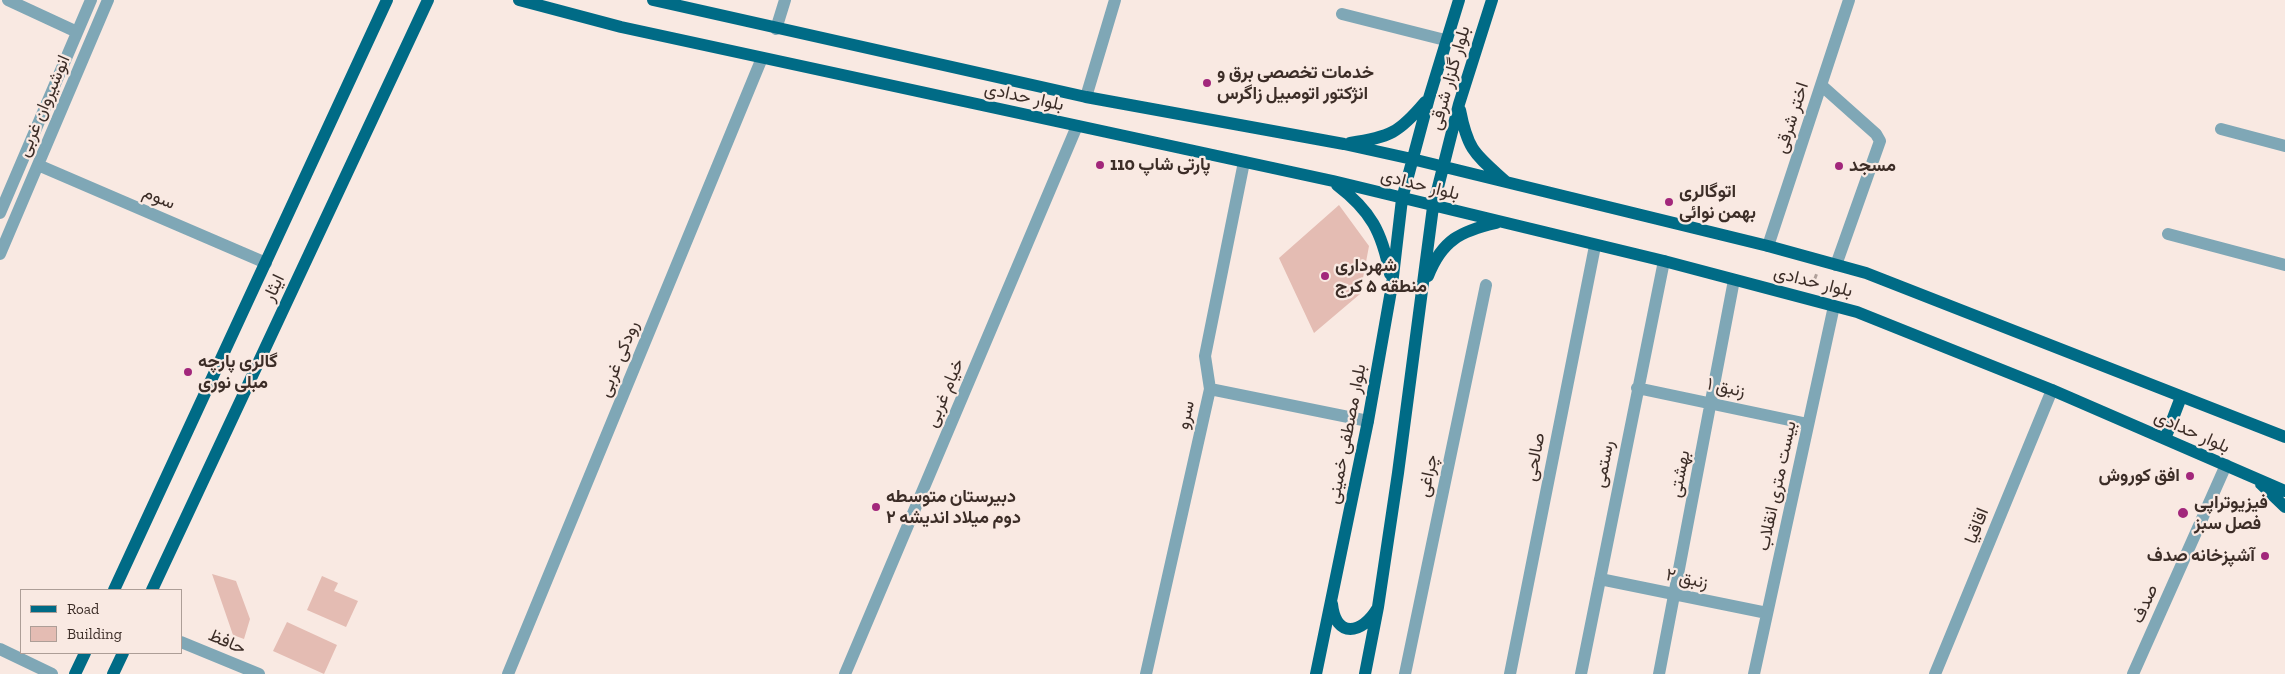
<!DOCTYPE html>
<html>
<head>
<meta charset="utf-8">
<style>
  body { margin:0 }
  #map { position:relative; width:2285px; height:674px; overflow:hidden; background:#f9e9e2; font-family:"Zilla Slab",serif }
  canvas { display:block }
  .legend { position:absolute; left:20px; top:589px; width:162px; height:65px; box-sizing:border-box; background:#f9e9e2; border:1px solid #ad9e97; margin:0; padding:6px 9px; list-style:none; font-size:15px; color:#3c2d27 }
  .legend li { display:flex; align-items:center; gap:10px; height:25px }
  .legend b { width:25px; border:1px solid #ad9e97 }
</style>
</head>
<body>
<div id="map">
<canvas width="2285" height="674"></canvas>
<ul class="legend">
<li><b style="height:6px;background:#006b86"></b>Road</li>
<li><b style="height:14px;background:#e4bcb3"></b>Building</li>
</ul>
</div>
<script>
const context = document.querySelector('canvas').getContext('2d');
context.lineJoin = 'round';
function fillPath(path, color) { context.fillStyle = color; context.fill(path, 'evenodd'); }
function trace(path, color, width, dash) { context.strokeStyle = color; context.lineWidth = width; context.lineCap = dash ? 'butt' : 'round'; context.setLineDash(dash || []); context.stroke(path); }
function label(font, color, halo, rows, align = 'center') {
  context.font = font + ' "Zilla Slab",Vazirmatn,serif'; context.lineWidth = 4.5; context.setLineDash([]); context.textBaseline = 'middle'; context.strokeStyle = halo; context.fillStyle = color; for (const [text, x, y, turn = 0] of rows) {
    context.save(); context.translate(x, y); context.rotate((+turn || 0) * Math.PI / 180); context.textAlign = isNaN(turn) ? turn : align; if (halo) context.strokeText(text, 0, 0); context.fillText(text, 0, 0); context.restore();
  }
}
fillPath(new Path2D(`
  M1339,205L1369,246L1360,294L1314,333L1279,258Z
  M212,574L236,581L250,619L244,639L233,635Z
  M322,576L338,583L334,591L358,601L346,627L307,610Z
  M287,622L337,645L324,674L273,651Z`), '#e4bcb3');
trace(new Path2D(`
  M1812,286L1817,273`), '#b0a09a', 3, [5, 2.5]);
trace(new Path2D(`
  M8,0L77,32
  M1342,14L1445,40
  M776,29L785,0
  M1821,85L1876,134L1880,141L1836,265
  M1086,97L1115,0
  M2221,129L2285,146
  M38,165L266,263
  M0,213L91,0
  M2168,234L2285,265
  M1768,246L1849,0
  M0,254L108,0
  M1637,388L1808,424
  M1210,389L1368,421
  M1600,579L1767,613
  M181,642L259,674
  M0,649L52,674
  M508,674L762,58
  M845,674L1077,126
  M1146,674L1210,389L1205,356L1244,162
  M1405,674L1486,285
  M1510,674L1595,246
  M1581,674L1664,261
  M1659,674L1734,280
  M1754,674L1834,306
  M1935,674L2052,390
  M2133,674L2226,465`), '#7fa7b6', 12);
trace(new Path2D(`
  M519,0L621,27L1333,181L1664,261L1857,312L2052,390L2285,491
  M653,0L1086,97L1344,144L1412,159L1768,246L1866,273L2285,437
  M1460,110C1468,151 1475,154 1505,181
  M1350,143C1390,137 1399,133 1425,102
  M1337,185C1371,211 1382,232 1390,274
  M1428,276C1442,240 1461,231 1496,223
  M2165,439L2181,397
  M2261,484L2285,507
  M114,590L387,0
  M152,590L428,0
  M1332,604C1336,639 1362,634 1377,609
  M75,674L85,653
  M113,674L123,653
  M1316,674L1368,421L1392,285L1402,199L1429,98L1459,0
  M1365,674L1378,607L1398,473L1433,207L1459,104L1492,0`), '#006b86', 12);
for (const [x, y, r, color] of [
  [1207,83,5,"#a2277b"],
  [1100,165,5,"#a2277b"],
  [1839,166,5,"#a2277b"],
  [1669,202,5,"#a2277b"],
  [1325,276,5,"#a2277b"],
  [188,372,5,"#a2277b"],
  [2190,476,5,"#a2277b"],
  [876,507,5,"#a2277b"],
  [2183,513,6,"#a2277b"],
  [2265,556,5,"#a2277b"]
]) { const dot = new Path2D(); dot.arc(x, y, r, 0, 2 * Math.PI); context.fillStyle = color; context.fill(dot); trace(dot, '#f9e9e2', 2); }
label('bold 18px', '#3c2d27', '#f9e9e2', [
  ["خدمات تخصصی برق و",1217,73],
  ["انژکتور اتومبیل زاگرس",1217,94],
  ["پارتی شاپ 110",1110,165],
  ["مسجد",1849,166],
  ["اتوگالری",1679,192],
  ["بهمن نوائی",1679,213],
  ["شهرداری",1335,266],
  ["منطقه ۵ کرج",1335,287],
  ["گالری پارچه",198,362],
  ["مبلی نوری",198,383],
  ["افق کوروش",2180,476,"right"],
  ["دبیرستان متوسطه",886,497],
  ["دوم میلاد اندیشه ۲",886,518],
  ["فیزیوتراپی",2194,503],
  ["فصل سبز",2194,524],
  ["آشپزخانه صدف",2255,556,"right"]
], 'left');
label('18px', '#3c2d27', '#f9e9e2', [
  ["بلوار گلزار شرقی",1450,78,-74],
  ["بلوار حدادی",1024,97,12],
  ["انوشیروان غربی",44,106,-67],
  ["اختر شرقی",1792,118,-72],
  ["بلوار حدادی",1420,185,14],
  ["سوم",159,198,23],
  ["بلوار حدادی",1813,282,14],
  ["ایثار",274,288,-65],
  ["رودکی غربی",619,359,-68],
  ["زنبق ۱",1726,388,12],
  ["خیام غربی",945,393,-67],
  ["سرو",1186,415,-77],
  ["بلوار حدادی",2192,432,24],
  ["بلوار مصطفی خمینی",1347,434,-79],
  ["صالحی",1535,457,-79],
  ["رستمی",1604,464,-79],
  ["بهشتی",1680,474,-79],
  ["چراغی",1428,476,-78],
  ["بیست متری انقلاب",1777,486,-78],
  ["اقاقیا",1977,526,-68],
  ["زنبق ۲",1687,579,12],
  ["صدف",2145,604,-66],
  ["حافظ",227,642,23]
]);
</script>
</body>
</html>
